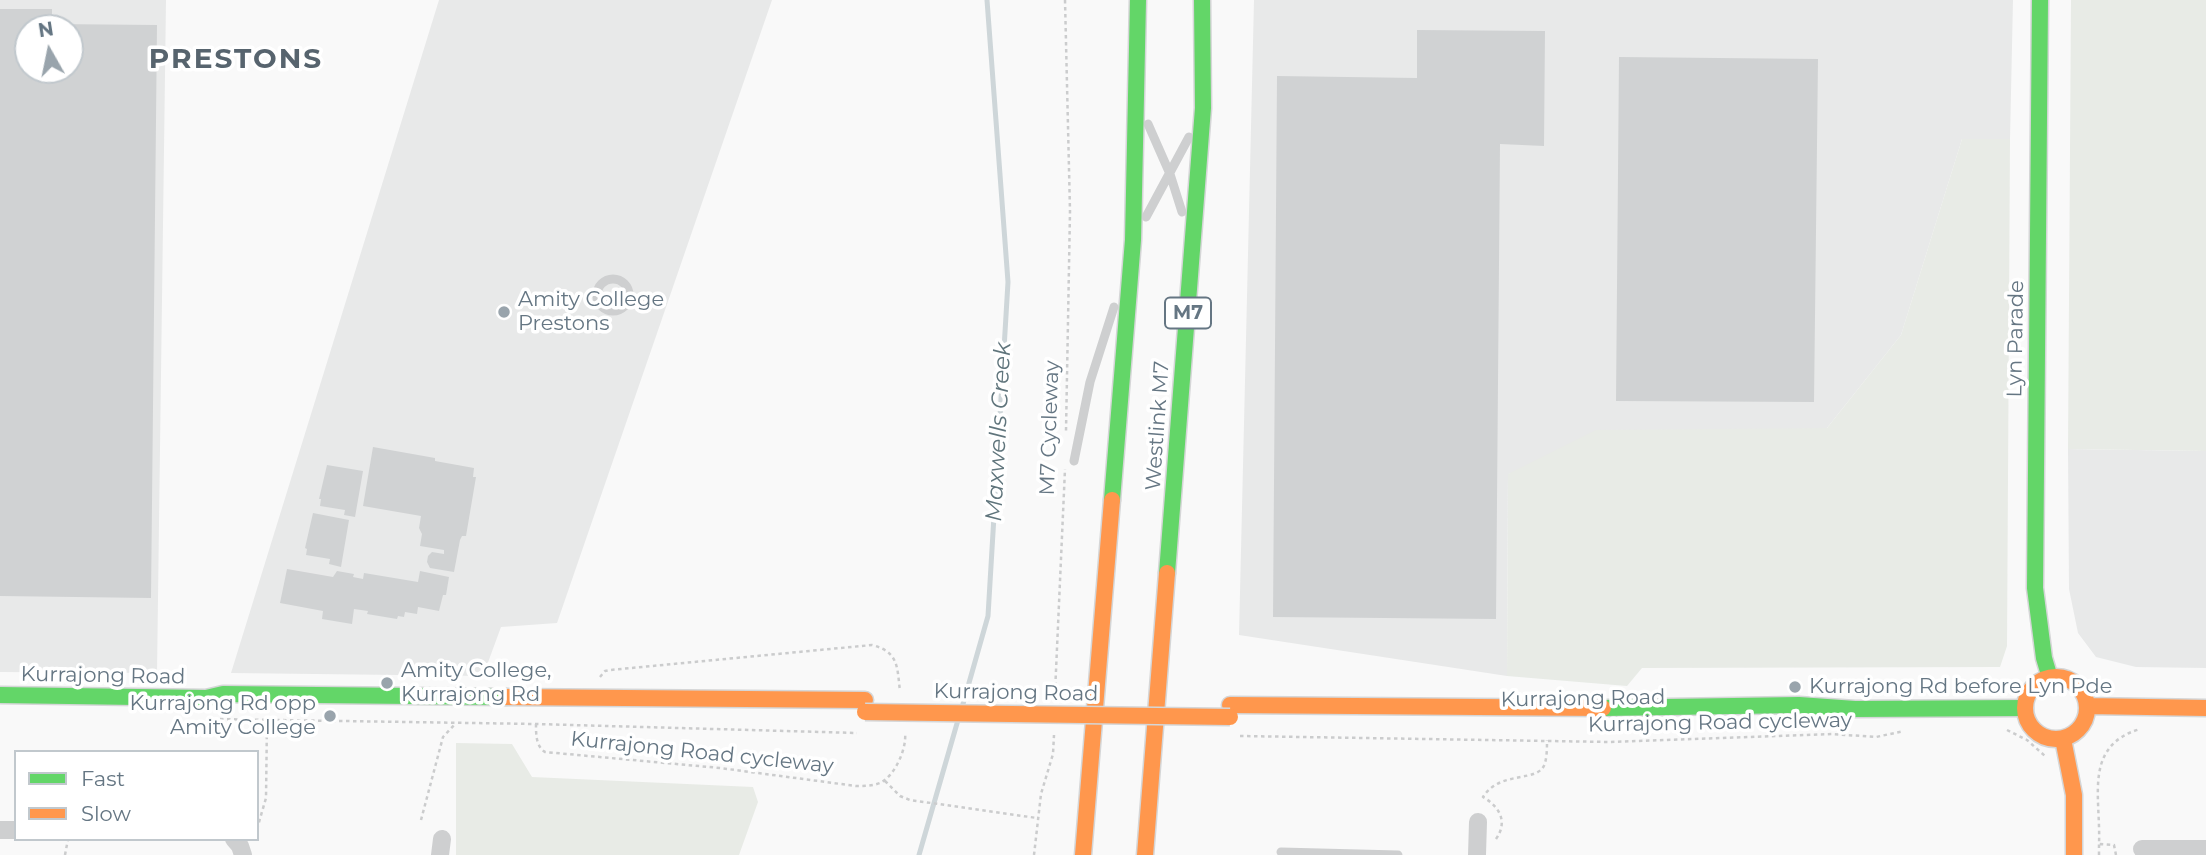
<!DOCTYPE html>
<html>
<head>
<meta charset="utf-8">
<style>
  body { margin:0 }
  #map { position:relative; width:2206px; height:855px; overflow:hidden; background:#f9f9f9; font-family:Montserrat,sans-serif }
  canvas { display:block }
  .legend { position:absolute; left:14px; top:750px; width:245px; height:91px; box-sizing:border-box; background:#fff; border:2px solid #c1c8cd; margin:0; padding:9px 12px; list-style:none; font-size:21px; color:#657683 }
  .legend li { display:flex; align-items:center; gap:14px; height:35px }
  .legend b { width:35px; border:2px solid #c1c8cd }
  .north { position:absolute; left:14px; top:14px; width:70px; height:70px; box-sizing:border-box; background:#fff; border:2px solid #c1c8cd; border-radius:50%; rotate:351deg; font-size:19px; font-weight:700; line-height:28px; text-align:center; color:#657683 }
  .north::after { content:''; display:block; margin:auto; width:24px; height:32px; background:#99a4ac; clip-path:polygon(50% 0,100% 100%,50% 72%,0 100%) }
</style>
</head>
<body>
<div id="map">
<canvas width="2206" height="855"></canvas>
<ul class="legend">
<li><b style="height:9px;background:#63d668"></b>Fast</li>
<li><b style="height:9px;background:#ff974d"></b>Slow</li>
</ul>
<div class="north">N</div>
</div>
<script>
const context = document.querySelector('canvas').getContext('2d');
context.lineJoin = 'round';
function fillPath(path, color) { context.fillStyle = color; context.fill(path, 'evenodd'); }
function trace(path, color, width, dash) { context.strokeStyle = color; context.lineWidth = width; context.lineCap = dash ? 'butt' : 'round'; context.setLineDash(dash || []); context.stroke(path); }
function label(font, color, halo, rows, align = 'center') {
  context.font = font + ' Montserrat,sans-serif'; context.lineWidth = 7; context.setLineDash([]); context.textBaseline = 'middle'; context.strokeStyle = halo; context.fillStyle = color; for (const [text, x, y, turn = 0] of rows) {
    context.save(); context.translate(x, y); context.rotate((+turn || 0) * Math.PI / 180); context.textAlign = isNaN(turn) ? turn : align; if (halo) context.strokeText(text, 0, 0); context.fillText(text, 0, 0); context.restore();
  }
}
fillPath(new Path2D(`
  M0,0H166L157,673L0,672ZM28,28H70V70H28Z
  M439,0H772L557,623L501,627L483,676L231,673Z
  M1254,0H2013L2010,139H1962L1901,335L1823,433L1508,474L1507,676L1239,635Z
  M2068,449L2206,451V668L2136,667L2096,657L2078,633L2069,589Z`), '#e8e9e9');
fillPath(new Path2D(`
  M2071,0H2206V451L2068,449Z
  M1962,139H2010L2007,646L2000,667L1642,668L1627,686L1507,676L1508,474L1596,430L1827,428L1901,335Z
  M456,743L512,744L532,777L753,787L758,802L739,855H456Z`), '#e8ebe6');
trace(new Path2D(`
  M963,704L988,616L1008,282L987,0
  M919,855L958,720`), '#ced6d9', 5);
fillPath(new Path2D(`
  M0,9H52V24L157,25L151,598L0,596ZM28,28H70V70H28Z
  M1417,30L1545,31L1544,146L1500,144L1496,619L1273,617L1277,76L1417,78Z
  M1619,57L1818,59L1814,402L1616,401Z
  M373,447L435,458V461L474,468L473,477H476L466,536H462L460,540L454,572L430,568L427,562L428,556L432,552L444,554V550L420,546L422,534L419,528L421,516L363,506Z
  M327,465L363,471L355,517L344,515L345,510L320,506L321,499H319Z
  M313,513L349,520L341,567L329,564L330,559L306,555L307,549L305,548Z
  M287,569L333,577L337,571L354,574L353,577L363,579L364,573L418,582L420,571L449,577L446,595H443L439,611L418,607L417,614L405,612L404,617L398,616L397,619L367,614L368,611L354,609L352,624L322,619L323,611L280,603Z`), '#d0d2d3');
const fast = new Path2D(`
  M2040,0L2035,588L2044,658L2050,678
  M1112,500L1133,240L1138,0
  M1167,573L1203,108L1202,0
  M0,695L206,698L223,694L506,697
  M1603,708L1799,705L1855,709L2025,708`);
const slow = new Path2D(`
  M2025 708a31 31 0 1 1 62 0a31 31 0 1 1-62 0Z
  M506,697L865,700
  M1230,705L1603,708
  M2088,706L2206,708
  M2063,739L2074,795V855
  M1083,855L1112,500
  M1145,855L1167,573`);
trace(fast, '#d5d6d7', 19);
trace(slow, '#d5d6d7', 19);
trace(new Path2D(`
  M1065,0L1070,211L1066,431
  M600,677L605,671L610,670L872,645C899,652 897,667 900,691
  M1055,693L1065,469
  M213,719L536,724L857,733
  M536,724C536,735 536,746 545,752L720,768L856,786C864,786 872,786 880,783C895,776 907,748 905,733
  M2007,730L2027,740L2045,756
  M1240,736L1610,742L1832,734L1876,737L1904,731
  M885,781L900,796L910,800L1037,818
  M421,820L443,737L456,723
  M257,829L266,798L267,720
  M1496,839C1508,822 1500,807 1483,797C1501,769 1539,784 1545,763C1547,756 1547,747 1547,740
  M65,855L68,839
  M1034,855L1041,794L1053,754L1054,735
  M2099,855V844
  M2116,855L2114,845L2099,844C2101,797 2083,746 2140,729`), '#cbcccd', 2.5, [3.5, 3.5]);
trace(new Path2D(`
  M1148,124L1170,174L1182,212
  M1146,217L1189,137
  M597 295a16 16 0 1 1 32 0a16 16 0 1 1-32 0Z
  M1074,461L1090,382L1114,307
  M1281,852L1398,855`), '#cecfd0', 9);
trace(new Path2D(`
  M0,830H16
  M234,839L240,846L243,855
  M2142,849H2206
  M440,855L442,839
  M1477,855L1478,822`), '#cecfd0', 18);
trace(fast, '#63d668', 16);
trace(slow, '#ff974d', 16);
const slowBridge = new Path2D(`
  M865,712L1230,717`);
trace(slowBridge, '#d5d6d7', 19, []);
trace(slowBridge, '#ff974d', 16);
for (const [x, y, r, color] of [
  [504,312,7,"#99a4ac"],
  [387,683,7,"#99a4ac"],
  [1795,687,7,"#99a4ac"],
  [330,716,7,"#99a4ac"]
]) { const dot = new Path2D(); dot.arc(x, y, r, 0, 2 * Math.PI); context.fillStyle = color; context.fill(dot); trace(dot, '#fff', 2.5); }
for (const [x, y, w] of [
  [1188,313,46]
]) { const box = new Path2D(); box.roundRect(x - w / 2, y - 15.5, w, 31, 5); context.fillStyle = '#fff'; context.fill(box); trace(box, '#657683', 2); }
label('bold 19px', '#657683', null, [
  ["M7",1188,313]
]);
label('21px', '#657683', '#fff', [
  ["Amity College",518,300],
  ["Prestons",518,324],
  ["Amity College,",401,671],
  ["Kurrajong Rd",401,695],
  ["Kurrajong Rd before Lyn Pde",1809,687],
  ["Kurrajong Rd opp",316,704,"right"],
  ["Amity College",316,728,"right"]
], 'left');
label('21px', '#657683', '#fff', [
  ["Lyn Parade",2016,339,-89],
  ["Westlink M7",1158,426,-86],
  ["M7 Cycleway",1050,428,-88],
  ["Kurrajong Road",103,676,1],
  ["Kurrajong Road",1016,693,1],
  ["Kurrajong Road",1583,699,-1],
  ["Kurrajong Road cycleway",1720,723,-1],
  ["Kurrajong Road cycleway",702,753,6]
]);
label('italic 23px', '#60757c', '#fff', [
  ["Maxwells Creek",999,432,-87]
]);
context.letterSpacing = '2px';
label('bold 28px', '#57646e', '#fff', [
  ["PRESTONS",236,60]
]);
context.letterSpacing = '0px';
</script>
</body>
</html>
